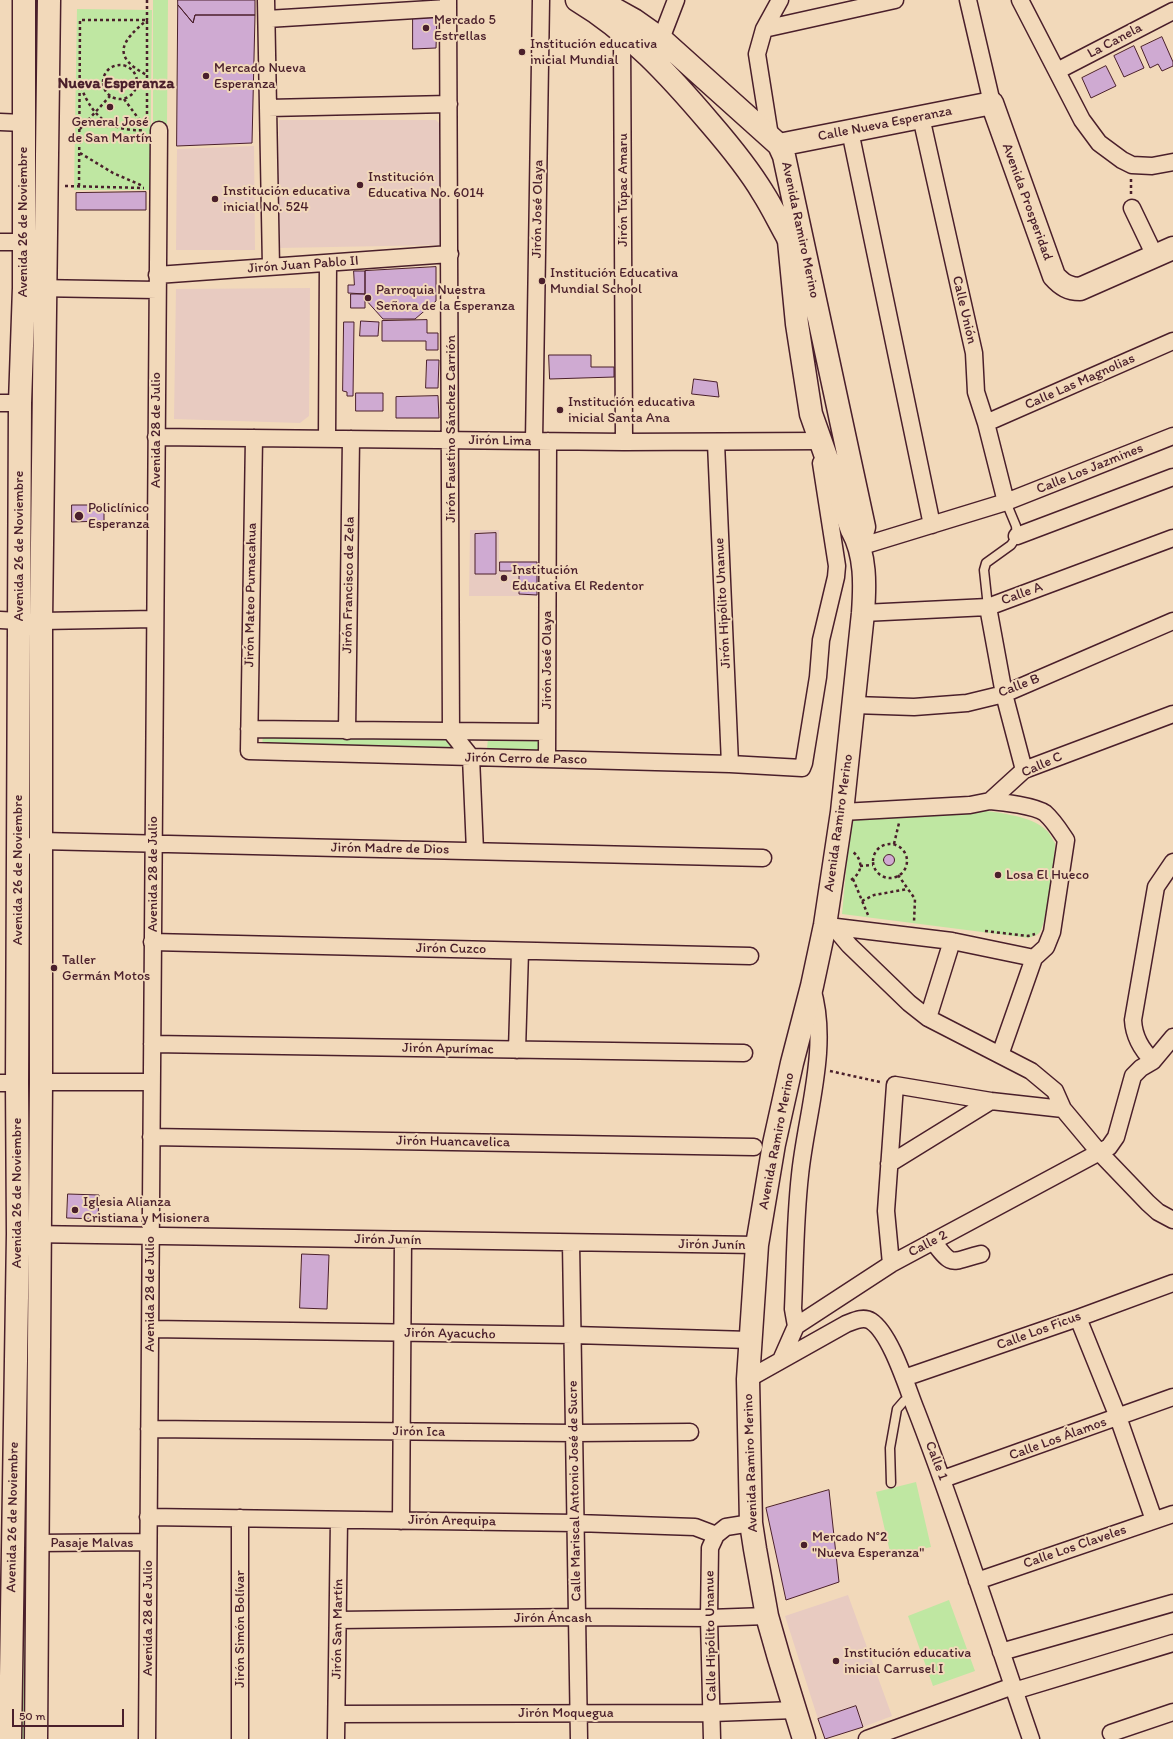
<!DOCTYPE html>
<html>
<head>
<meta charset="utf-8">
<style>
  body { margin:0 }
  #map { position:relative; width:1173px; height:1739px; overflow:hidden; background:#f2d9ba; font-family:Itim,sans-serif }
  canvas { display:block }
  .scale { position:absolute; left:12px; top:1709px; width:112px; height:18px; box-sizing:border-box; border:2px solid #4a1f2b; border-top:0; padding-left:5px; font-size:12px; line-height:14px; white-space:nowrap; color:#4a1f2b; -webkit-text-stroke:3px #f2d9ba; paint-order:stroke }
</style>
</head>
<body>
<div id="map">
<canvas width="1173" height="1739"></canvas>
<div class="scale">50 m</div>
</div>
<script>
const context = document.querySelector('canvas').getContext('2d');
context.lineJoin = 'round';
function fillPath(path, color) { context.fillStyle = color; context.fill(path, 'evenodd'); }
function trace(path, color, width, dash) { context.strokeStyle = color; context.lineWidth = width; context.lineCap = dash ? 'butt' : 'round'; context.setLineDash(dash || []); context.stroke(path); }
function label(font, color, halo, rows, align = 'center') {
  context.font = font + ' Itim,sans-serif'; context.lineWidth = 4; context.setLineDash([]); context.textBaseline = 'middle'; context.strokeStyle = halo; context.fillStyle = color; for (const [text, x, y, turn = 0] of rows) {
    context.save(); context.translate(x, y); context.rotate((+turn || 0) * Math.PI / 180); context.textAlign = isNaN(turn) ? turn : align; if (halo) context.strokeText(text, 0, 0); context.fillText(text, 0, 0); context.restore();
  }
}
fillPath(new Path2D(`
  M279,120H436L442,126L440,245L278,248Z
  M254,146L255,250H176L177,149Z
  M310,288L309,416L300,423L174,419L176,289Z
  M470,530H499V561H538V596H469Z
  M848,1595L892,1716L863,1727L856,1706L818,1719L785,1616Z`), '#e8cbc1');
fillPath(new Path2D(`
  M153,0H168L167,124H153Z
  M77,9L152,10L150,190H74Z
  M38,17V276L31,275V18Z
  M263,735L451,740L456,748L452,750L262,746Z
  M488,738L538,739V750L487,749Z
  M973,810C992,811 1033,816 1046,830C1050,833 1052,839 1055,843C1055,858 1047,921 1040,932C1038,935 1033,936 1029,938L842,914L851,818Z
  M26,852H34L33,1217L24,1216Z
  M22,1240L31,1241L26,1739H19Z
  M916,1482L931,1547L891,1556L876,1492Z
  M949,1600L975,1671L933,1686L908,1616Z`), '#bfe7a2');
const building = new Path2D(`
  M178,0H255V15H195L193,23L178,5Z
  M178,5L193,23L195,15H255L252,143L177,146Z
  M413,14H437L436,48L413,49Z
  M1162,37L1173,62V66L1162,71L1158,64L1150,68L1141,47Z
  M1134,46L1144,68L1124,77L1114,56Z
  M1106,66L1116,86L1091,98L1082,78Z
  M146,192V210H76V193Z
  M436,267V301L415,319H383L365,299V271Z
  M354,271H365V294L348,293V285H354Z
  M351,294H365V308H351Z
  M427,320V333H438V350H426V341H382V321Z
  M361,321L379,322L378,336H360Z
  M344,322H354L353,396H347V392L343,391Z
  M549,355H591V367H614V377L550,379Z
  M427,360H439L438,388H426Z
  M694,379L717,382L719,397L692,394Z
  M356,393H383V411H356Z
  M438,396L439,418H396V397Z
  M72,505H104V521L72,522Z
  M496,533V574H475V534Z
  M500,562H537V595L519,594V571H500Z
  M883.5 860a5.5 5.5 0 1 1 11 0a5.5 5.5 0 1 1-11 0Z
  M68,1194L99,1195L98,1219L67,1218Z
  M302,1254L329,1255L327,1309L300,1308Z
  M829,1490L839,1582L786,1600L766,1508Z
  M856,1706L863,1727L825,1739L818,1719Z`);
fillPath(building, '#cfaad2');
trace(building, '#4a1f2b', 1);
const lane = new Path2D(`
  M988,607L984,570L986,563L1011,545L1017,536L1016,526L1006,502
  M891,1483L890,1448L897,1409L904,1401L911,1398`);
const street = new Path2D(`
  M266,0L271,267
  M448,0L451,732L471,757L475,851
  M968,0L992,103
  M1020,0L1082,120L1099,143L1122,160L1132,165L1152,166L1173,162
  M267,19L448,8
  M764,29L895,0
  M622,33L624,442
  M661,39L676,0
  M1057,71L1173,11
  M268,108L449,104
  M921,117L974,353L976,392L986,423L1006,502
  M0,122L24,123
  M850,131L932,525
  M770,136L757,54L764,29L780,0
  M1132,208L1155,256
  M0,242H23
  M157,275L450,254
  M35,288L157,290
  M0,403H20
  M986,423L1173,341
  M156,437L624,442L821,441
  M254,438L249,751L730,764L802,768L804,763L818,677L821,640L836,577L837,566L821,463
  M327,439L328,263
  M534,441L541,0
  M716,443L730,764
  M1017,536L1173,477
  M859,547L1006,502L1173,436
  M988,607L1004,694L1024,770
  M863,613L988,607L1173,538
  M0,620L19,621
  M41,621L155,619
  M854,705L914,707L967,703L1004,694L1173,621
  M249,729L547,732
  M347,731L351,439
  M547,759L548,441
  M842,812L970,805L990,801L1024,770L1173,714
  M32,846L41,841L763,858
  M828,926L952,941L1034,958L1046,947L1052,932L1066,840C1060,831 1054,821 1045,813C1035,806 1003,802 990,801
  M833,926L849,945L909,1003L928,1018L1031,1071L1055,1091L1063,1109L1099,1152L1148,1203L1158,1212L1173,1220
  M152,942L750,956
  M928,1018L952,941
  M152,1044L744,1053
  M517,1050L520,951
  M1000,1055L1034,958
  M1153,1061C1141,1049 1134,1037 1133,1020L1156,887L1173,862
  M41,1082H151
  M0,1083H17
  M151,1137L754,1147
  M889,1164L991,1101
  M30,1234L757,1245
  M933,1241C953,1269 951,1261 981,1254
  M571,1243L579,1739
  M891,1264L886,1211L895,1085L991,1101L1063,1109
  M1078,1318L1118,1417L1154,1520
  M796,1326L793,1309C795,1264 795,1219 800,1175C806,1115 830,1047 812,988
  M150,1329L573,1335L750,1340
  M781,1360L796,1326L891,1264L1109,1147L1116,1137L1133,1076L1141,1068L1153,1061L1173,1037
  M904,1378L1078,1318L1173,1283
  M748,1379L846,1324C854,1321 863,1316 871,1321C891,1334 907,1388 916,1410C958,1518 993,1629 1031,1739
  M149,1429L574,1433L690,1432
  M943,1479L1173,1397
  M148,1517L576,1523L695,1527L716,1535L726,1527L751,1523
  M401,1521L403,1240
  M37,1543L148,1542
  M977,1581L1173,1514
  M338,1620L577,1617L709,1618L767,1616
  M1001,1652L1173,1603
  M1014,1691L1173,1643
  M337,1714L712,1713L795,1710
  M1111,1733L1173,1712
  M147,1739L159,130
  M240,1739V1518
  M336,1739L339,1520
  M712,1739L709,1618L710,1548L716,1535
  M867,1739L1013,1686`);
const secondary = new Path2D(`
  M577,0C629,31 671,77 710,123C729,145 748,168 763,193C772,207 779,222 787,236L789,241L797,324L811,414L852,530C866,555 865,585 863,613L842,812L825,925L812,986L792,1063L774,1144L757,1245L748,1379L751,1523L755,1549L767,1616L779,1658L804,1739
  M598,0L634,20L661,39L779,145L784,156L864,527L862,534
  M779,145L992,103L1054,276C1062,285 1069,289 1080,289L1173,248
  M10,1739L18,1234L17,1083L20,403L24,288V0
  M36,1739L41,1082V621L49,0`);
trace(lane, '#4a1f2b', 11);
trace(street, '#4a1f2b', 19);
trace(secondary, '#4a1f2b', 25);
trace(new Path2D(`
  M147,0V20C122,41 110,56 147,75
  M103 82a17 17 0 1 1 34 0a17 17 0 1 1-34 0Z
  M137,84L147,85
  M81,87C93,118 111,132 145,130
  M124,99L144,126
  M80,129L110,96
  M80,153L113,173L143,186
  M1131,179V194
  M65,186L144,188
  M79,186L80,20H147V120
  M894,844L899,823
  M873 861a17 17 0 1 1 34 0a17 17 0 1 1-34 0Z
  M860,866L873,865
  M898,875L915,899L914,922
  M853,879L868,915
  M851,880C862,873 864,861 853,852
  M862,901L874,895L908,889
  M985,931L1028,936L1035,934
  M830,1071L880,1082`), '#4a1f2b', 2.5, [3, 3]);
trace(lane, '#f2d9ba', 8);
trace(street, '#f2d9ba', 16);
trace(secondary, '#f2d9ba', 22);
for (const [x, y, r, color] of [
  [426,28,4,"#4a1f2b"],
  [522,52,4,"#4a1f2b"],
  [206,76,4,"#4a1f2b"],
  [110,107,4,"#4a1f2b"],
  [360,185,4,"#4a1f2b"],
  [215,199,4,"#4a1f2b"],
  [542,281,4,"#4a1f2b"],
  [368,298,4,"#4a1f2b"],
  [560,410,4,"#4a1f2b"],
  [79,516,5,"#4a1f2b"],
  [504,578,4,"#4a1f2b"],
  [998,875,4,"#4a1f2b"],
  [54,968,4,"#4a1f2b"],
  [75,1210,4,"#4a1f2b"],
  [804,1545,4,"#4a1f2b"],
  [836,1661,4,"#4a1f2b"]
]) { const dot = new Path2D(); dot.arc(x, y, r, 0, 2 * Math.PI); context.fillStyle = color; context.fill(dot); trace(dot, '#f2d9ba', 1.5); }
label('14px', '#4a1f2b', '#f2d9ba', [
  ["Mercado 5",434,20],
  ["Estrellas",434,36],
  ["Institución educativa",530,44],
  ["inicial Mundial",530,60],
  ["Mercado Nueva",214,68],
  ["Esperanza",214,84],
  ["General José",110,122,"center"],
  ["de San Martín",110,138,"center"],
  ["Institución",368,177],
  ["Educativa No. 6014",368,193],
  ["Institución educativa",223,191],
  ["inicial No. 524",223,207],
  ["Institución Educativa",550,273],
  ["Mundial School",550,289],
  ["Parroquia Nuestra",376,290],
  ["Señora de la Esperanza",376,306],
  ["Institución educativa",568,402],
  ["inicial Santa Ana",568,418],
  ["Policlínico",88,508],
  ["Esperanza",88,524],
  ["Institución",512,570],
  ["Educativa El Redentor",512,586],
  ["Losa El Hueco",1006,875],
  ["Taller",62,960],
  ["Germán Motos",62,976],
  ["Iglesia Alianza",83,1202],
  ["Cristiana y Misionera",83,1218],
  ["Mercado N°2",812,1537],
  ["\"Nueva Esperanza\"",812,1553],
  ["Institución educativa",844,1653],
  ["inicial Carrusel I",844,1669]
], 'left');
label('14px', '#4a1f2b', '#f2d9ba', [
  ["La Canela",1115,41,-28],
  ["Calle Nueva Esperanza",885,124,-11],
  ["Jirón Túpac Amaru",623,190,-90],
  ["Avenida Prosperidad",1027,202,70],
  ["Jirón José Olaya",538,209,-89],
  ["Avenida 26 de Noviembre",23,222,-90],
  ["Avenida Ramiro Merino",800,230,78],
  ["Jirón Juan Pablo II",303,265,-4],
  ["Calle Unión",964,310,77],
  ["Calle Las Magnolias",1080,382,-24],
  ["Jirón Faustino Sánchez Carrión",451,429,-90],
  ["Avenida 28 de Julio",156,430,-90],
  ["Jirón Lima",500,441,1],
  ["Calle Los Jazmines",1090,469,-22],
  ["Avenida 26 de Noviembre",19,546,-90],
  ["Jirón Francisco de Zela",349,585,-89],
  ["Calle A",1022,594,-20],
  ["Jirón Mateo Pumacahua",251,595,-89],
  ["Jirón Hipólito Unanue",723,603,-93],
  ["Jirón José Olaya",547,660,-90],
  ["Calle B",1019,686,-21],
  ["Jirón Cerro de Pasco",526,759,1],
  ["Calle C",1042,765,-24],
  ["Avenida Ramiro Merino",839,823,-82],
  ["Jirón Madre de Dios",390,849,1],
  ["Avenida 26 de Noviembre",18,870,-90],
  ["Avenida 28 de Julio",153,874,-90],
  ["Jirón Cuzco",451,949,1],
  ["Jirón Apurímac",448,1049,1],
  ["Avenida Ramiro Merino",777,1141,-79],
  ["Jirón Huancavelica",453,1142,1],
  ["Avenida 26 de Noviembre",17,1193,-90],
  ["Jirón Junín",388,1240,1],
  ["Calle 2",928,1244,-28],
  ["Jirón Junín",712,1245,1],
  ["Avenida 28 de Julio",150,1294,-90],
  ["Calle Los Ficus",1039,1331,-20],
  ["Jirón Ayacucho",450,1334,1],
  ["Jirón Ica",419,1432,1],
  ["Calle Los Álamos",1058,1439,-20],
  ["Calle 1",936,1461,69],
  ["Avenida Ramiro Merino",751,1463,-92],
  ["Calle Mariscal Antonio José de Sucre",575,1491,-91],
  ["Avenida 26 de Noviembre",13,1517,-89],
  ["Jirón Arequipa",452,1521,1],
  ["Pasaje Malvas",92,1543],
  ["Calle Los Claveles",1075,1547,-19],
  ["Avenida 28 de Julio",148,1618,-90],
  ["Jirón Áncash",553,1618],
  ["Jirón Simón Bolívar",240,1629,-90],
  ["Jirón San Martín",338,1629,-89],
  ["Calle Hipólito Unanue",711,1636,-91],
  ["Jirón Moquegua",566,1713]
]);
label('bold 16px', '#4a1f2b', '#f2d9ba', [
  ["Nueva Esperanza",116,84]
]);
</script>
</body>
</html>
